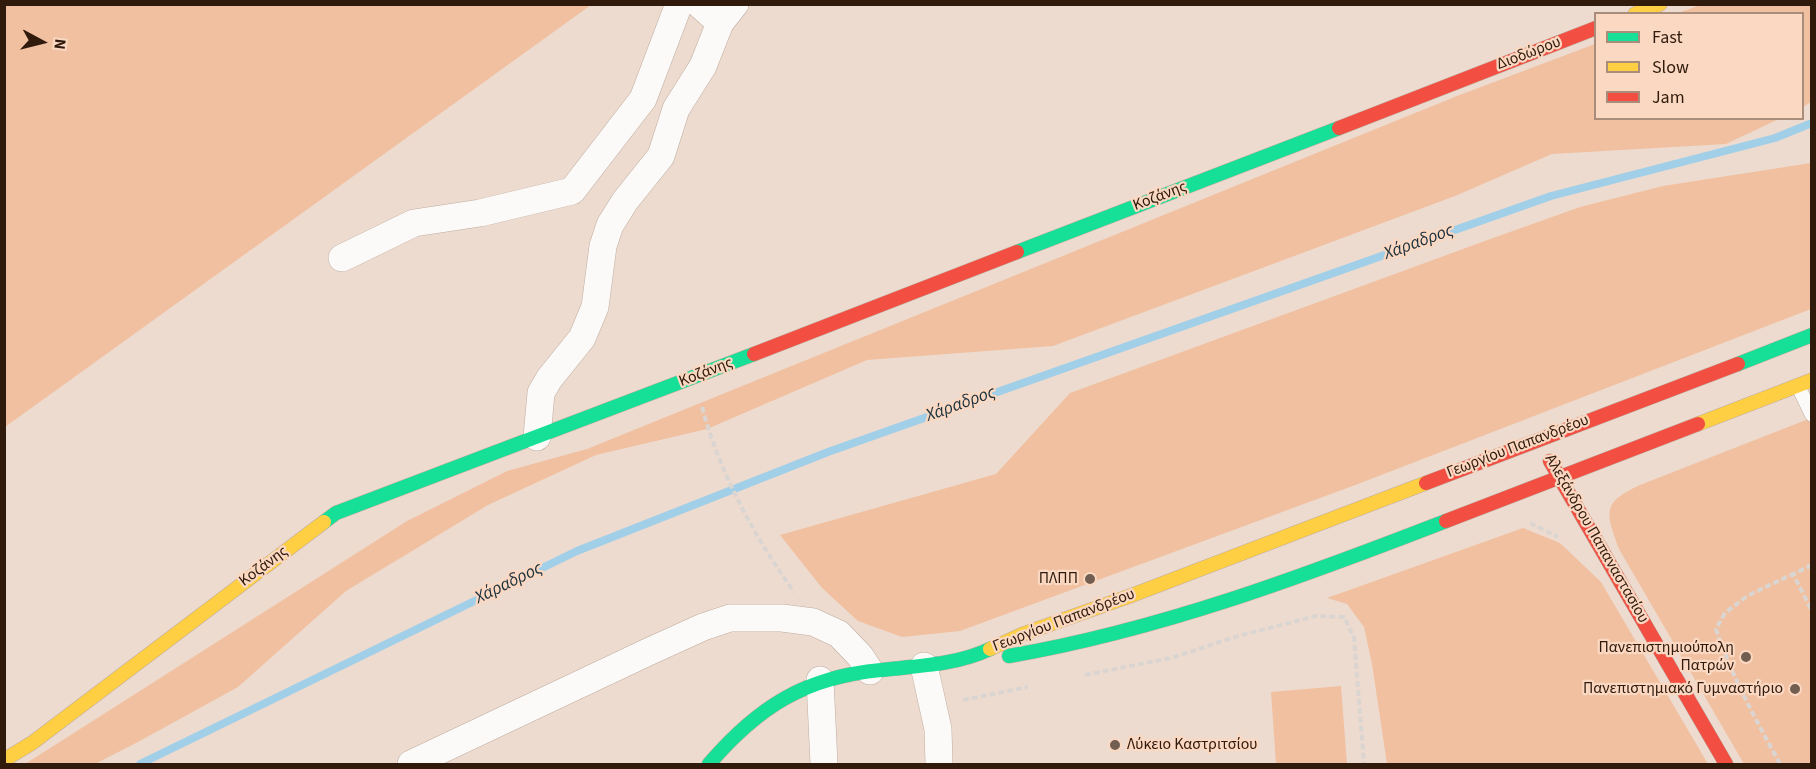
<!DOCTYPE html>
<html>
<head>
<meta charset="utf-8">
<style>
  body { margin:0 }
  #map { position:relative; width:1816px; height:769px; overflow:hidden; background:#eedbcf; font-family:"Source Sans 3",sans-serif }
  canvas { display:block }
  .frame { position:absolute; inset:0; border:6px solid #2f1a0c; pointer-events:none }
  .legend { position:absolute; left:1594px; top:12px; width:210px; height:108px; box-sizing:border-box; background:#fbd8c2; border:2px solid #a98c79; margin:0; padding:8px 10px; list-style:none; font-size:18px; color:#2f1a0c }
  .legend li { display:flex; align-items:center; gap:12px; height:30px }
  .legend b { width:30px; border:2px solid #a98c79 }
  .north { position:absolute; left:12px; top:12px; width:60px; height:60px; -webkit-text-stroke:4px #fbd8c2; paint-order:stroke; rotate:97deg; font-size:16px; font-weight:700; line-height:24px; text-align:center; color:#2f1a0c }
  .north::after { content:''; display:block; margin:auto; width:21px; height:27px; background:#2f1a0c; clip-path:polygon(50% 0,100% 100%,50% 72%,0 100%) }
</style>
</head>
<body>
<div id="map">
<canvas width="1816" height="769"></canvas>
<div class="frame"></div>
<ul class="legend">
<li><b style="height:8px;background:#16e098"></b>Fast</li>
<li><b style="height:8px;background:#ffcf43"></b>Slow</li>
<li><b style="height:8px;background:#f24e42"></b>Jam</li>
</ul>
<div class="north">N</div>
</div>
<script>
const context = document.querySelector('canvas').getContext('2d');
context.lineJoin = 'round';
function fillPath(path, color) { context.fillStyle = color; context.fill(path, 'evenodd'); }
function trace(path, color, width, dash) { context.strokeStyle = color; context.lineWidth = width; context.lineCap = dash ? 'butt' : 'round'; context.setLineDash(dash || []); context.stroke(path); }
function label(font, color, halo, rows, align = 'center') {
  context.font = font + ' "Source Sans 3",sans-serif'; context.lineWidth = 4.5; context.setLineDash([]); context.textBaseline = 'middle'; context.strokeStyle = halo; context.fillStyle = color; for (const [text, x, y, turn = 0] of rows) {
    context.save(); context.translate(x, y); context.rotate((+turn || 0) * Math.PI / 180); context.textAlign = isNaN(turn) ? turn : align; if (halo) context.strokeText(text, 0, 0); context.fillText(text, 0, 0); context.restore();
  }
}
fillPath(new Path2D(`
  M5,4H591V5L5,427Z
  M1703,4L1811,5V102L1803,107L1802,14L1678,13Z
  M1595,44L1596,118L1779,119L1726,144L1552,154L1455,196L1053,346L867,360L707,429L596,455L488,505L346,591L238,687L138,742L95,764H25L407,521L507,471L587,449L1457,96Z
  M1811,163V309L1358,484L960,631L902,637L858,621L822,588L780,535L996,474L1070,393L1482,242L1580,207L1663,186Z
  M1811,418V764H1744L1619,549C1606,512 1601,503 1640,485Z
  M1523,528L1560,543L1601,582L1708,764H1387L1372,664L1364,627L1347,604L1327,598Z
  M1341,686L1347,764H1276L1271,692Z`), '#f0c0a0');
trace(new Path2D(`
  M140,764L577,551L828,452L1551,196L1775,138L1812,123`), '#a2cfe8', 8);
const lane = new Path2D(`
  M1798,386L1812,415`);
const street = new Path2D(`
  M699,4L720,23
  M342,258L414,223L480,213L572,191L643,99L679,4
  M537,437L541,393L549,379L582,338L595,307L603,246L610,225L625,201L661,156L676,109L703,66L720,23L735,4
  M924,666L938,729L939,764
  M820,680L824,764
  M411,764L648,652L703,627L730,618H782L813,622L839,634L860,656L870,671`);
const fast = new Path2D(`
  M1017,252L1339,128
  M1738,364L1812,335
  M324,522L336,513L754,354
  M1009,656C1160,630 1304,576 1446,521
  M709,764C758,707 805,677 881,670C918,666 956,665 990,649`);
const slow = new Path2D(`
  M1635,14L1660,4
  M1698,424L1812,380
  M990,649L1023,634L1130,596L1426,483
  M4,760L32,743L324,522`);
const jam = new Path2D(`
  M1339,128L1596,28
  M754,354L1017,252
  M1550,461L1726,764
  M1426,483L1738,364
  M1446,521L1698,424`);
trace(lane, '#beac9f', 15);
trace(street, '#beac9f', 28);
trace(fast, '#beac9f', 15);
trace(slow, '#beac9f', 15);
trace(jam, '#beac9f', 15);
trace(new Path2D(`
  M702,407C720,474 754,536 794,592
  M1530,523L1558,537
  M1812,565L1793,574L1812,611
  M1085,675L1171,658L1238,636L1316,616L1344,617L1354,638L1364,764
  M963,700L1028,687
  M1780,764C1756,720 1732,677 1716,629L1725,613L1747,596L1793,574`), '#dbd5d2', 4, [6, 3]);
trace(lane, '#fcfaf8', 14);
trace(street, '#fcfaf8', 27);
trace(fast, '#16e098', 14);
trace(slow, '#ffcf43', 14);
trace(jam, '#f24e42', 14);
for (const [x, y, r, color] of [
  [1090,579,6,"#725e50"],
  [1746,657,6,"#725e50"],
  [1795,689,6,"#725e50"],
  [1115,745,6,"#725e50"]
]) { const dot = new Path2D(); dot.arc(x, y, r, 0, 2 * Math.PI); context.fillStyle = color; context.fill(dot); trace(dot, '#fbd8c2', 2); }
label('16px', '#2f1a0c', '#fbd8c2', [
  ["Διοδώρου",1529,54,-21],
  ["Κοζάνης",1160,197,-21],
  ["Κοζάνης",706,373,-21],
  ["Γεωργίου Παπανδρέου",1518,447,-21],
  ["Αλεξάνδρου Παπαναστασίου",1596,539,60],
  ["Κοζάνης",264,567,-37],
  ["Γεωργίου Παπανδρέου",1064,621,-21]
]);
label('16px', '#2f1a0c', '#fbd8c2', [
  ["ΠΛΠΠ",1078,579],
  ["Πανεπιστημιούπολη",1734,648],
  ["Πατρών",1734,666],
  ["Πανεπιστημιακό Γυμναστήριο",1783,689],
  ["Λύκειο Καστριτσίου",1127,745,"left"]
], 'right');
label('italic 18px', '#19303d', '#fbd8c2', [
  ["Χάραδρος",1419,243,-20],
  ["Χάραδρος",961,405,-20],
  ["Χάραδρος",509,584,-26]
]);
</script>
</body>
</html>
